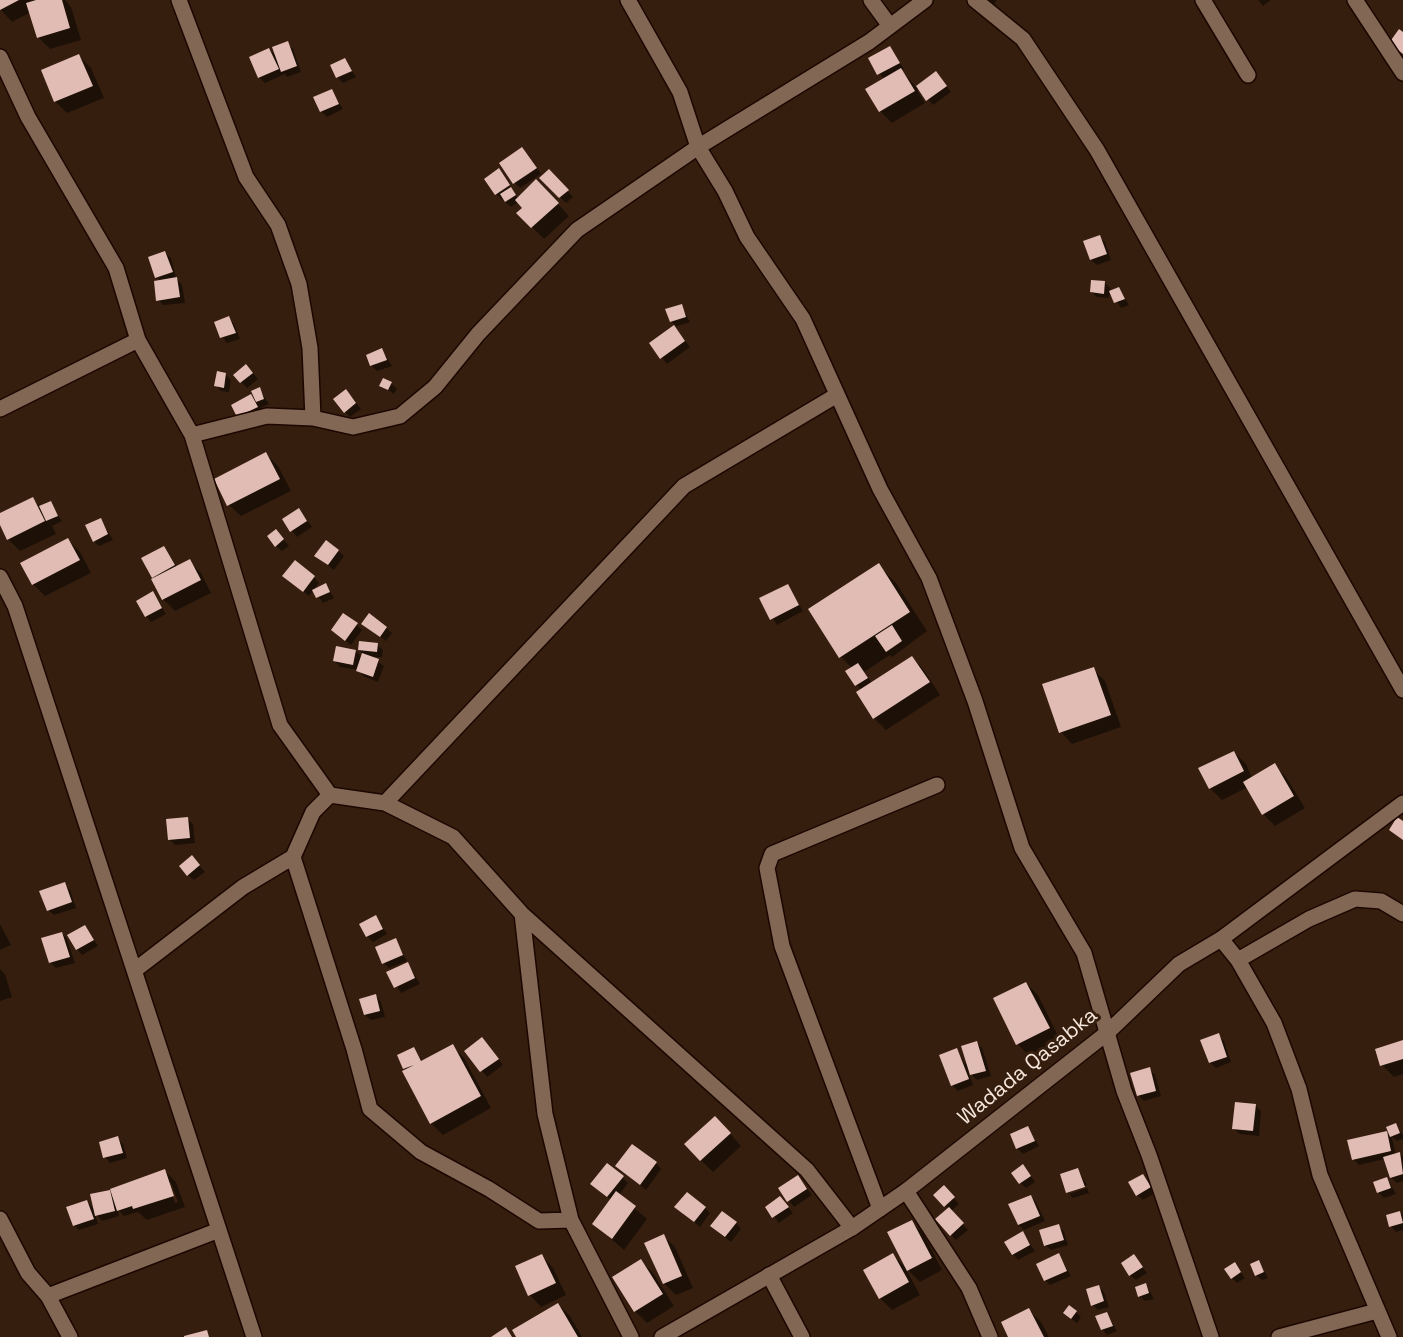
<!DOCTYPE html>
<html>
<head>
<meta charset="utf-8">
<style>
  body { margin:0 }
  canvas { display:block; background:#351e0e }
</style>
</head>
<body>
<canvas width="1403" height="1337"></canvas>
<script>
const context = document.querySelector('canvas').getContext('2d');
context.lineJoin = 'round';
function fillPath(path, color) { context.fillStyle = color; context.fill(path, 'evenodd'); }
function trace(path, color, width, dash) { context.strokeStyle = color; context.lineWidth = width; context.lineCap = dash ? 'butt' : 'round'; context.setLineDash(dash || []); context.stroke(path); }
function label(font, color, halo, rows, align = 'center') {
  context.font = font + ' "Space Grotesk",sans-serif'; context.lineWidth = 6; context.setLineDash([]); context.textBaseline = 'middle'; context.strokeStyle = halo; context.fillStyle = color; for (const [text, x, y, turn = 0] of rows) {
    context.save(); context.translate(x, y); context.rotate((+turn || 0) * Math.PI / 180); context.textAlign = isNaN(turn) ? turn : align; if (halo) context.strokeText(text, 0, 0); context.fillText(text, 0, 0); context.restore();
  }
}
fillPath(new Path2D(`
  M0,0H65L71,7L81,40L50,49L38,37L31,12L12,22L0,9Z
  M983,0H997L992,7Z
  M1258,0H1271L1263,6Z
  M287,43L293,49L301,72L287,77L285,74L265,83L259,77L269,49L277,57Z
  M890,48L904,69L901,70L916,87L936,73L951,92L933,105L919,89L917,90L925,103L892,123L880,111L884,79L870,59Z
  M79,56L91,68L104,98L67,113L55,101Z
  M345,60L356,77L343,83L337,77Z
  M331,90L343,109L327,117L321,111Z
  M528,155L541,174L520,188L515,183Z
  M499,170L518,198L548,193L569,216L544,239L518,213L524,208L519,202L511,207L496,194Z
  M549,171L573,197L566,203L541,178Z
  M1099,237L1105,242L1111,260L1097,265L1091,260L1085,241Z
  M165,253L171,258L176,278L182,285L185,303L163,305L158,300L160,281L150,258Z
  M1104,282L1110,288L1109,298L1097,297L1091,292Z
  M1119,288L1129,305L1121,308L1111,292Z
  M681,306L690,322L674,327L676,326L671,321Z
  M229,318L234,324L240,339L227,343L222,337Z
  M679,333L690,347L667,364L651,343Z
  M382,350L392,366L377,371L371,365Z
  M252,372L258,379L247,388L235,375Z
  M226,375L231,380L229,392L221,391L216,385Z
  M391,383L397,389L394,394L381,385Z
  M259,389L269,404L260,408L262,413L238,417L251,396L258,403L253,392Z
  M351,396L361,409L350,417L345,412Z
  M266,454L278,466L291,491L241,516L229,505Z
  M32,499L41,507L50,503L62,521L52,526L56,534L20,551L8,539L0,522V515Z
  M299,510L312,527L297,537L284,520Z
  M101,520L113,540L99,546L94,541Z
  M281,536L289,546L282,551L276,546Z
  M68,540L80,552L91,573L45,596L33,584L22,564Z
  M164,547L177,567L189,561L201,573L211,593L175,611L163,599L153,580Z
  M338,551L344,556L334,570L316,556Z
  M878,565L896,583L927,631L892,657L890,655L864,672L872,683L912,657L923,669L940,695L886,730L874,718L861,690L847,672L852,668L841,657L810,610Z
  M314,577L319,583L309,596L290,581Z
  M326,585L334,598L323,603L314,590Z
  M787,586L803,611L777,625L761,599Z
  M153,593L166,614L151,622L146,616Z
  M357,625L362,630L351,645L333,630Z
  M386,628L392,633L386,641L369,629Z
  M377,645L383,650L382,657H371L384,666L378,682L363,676L358,670L340,667L335,661L356,651L362,658L363,654L359,650Z
  M1093,669L1105,681L1121,727L1072,744L1061,732Z
  M1234,752L1246,764L1252,778L1274,765L1286,777L1305,808L1275,826L1263,814L1248,787L1222,800L1210,788Z
  M187,819L193,824L195,843L175,845L169,839Z
  M197,863L205,872L194,880L188,875Z
  M64,884L70,890L76,908L54,915L48,910Z
  M376,917L387,934L373,942L367,936Z
  M0,924L11,945L0,950Z
  M85,927L98,946L82,955L77,949Z
  M62,933L67,939L75,963L56,968L51,963L43,939Z
  M395,940L407,961L389,968L384,963Z
  M408,964L420,984L401,993L388,973Z
  M0,969L5,974L12,997L0,1001Z
  M1026,983L1038,995L1060,1040L1029,1056L1018,1044Z
  M376,996L381,1002L385,1017L371,1020L365,1015Z
  M1218,1035L1224,1041L1231,1062L1216,1068L1210,1063L1202,1041Z
  M1403,1041V1074L1394,1077L1382,1065Z
  M977,1043L982,1048L991,1076L977,1080L968,1071L973,1085L958,1091L952,1085L957,1050L965,1064L968,1063Z
  M488,1045L503,1065L487,1077L466,1051Z
  M452,1046L464,1058L491,1108L443,1135L431,1123L405,1068L413,1049L423,1062Z
  M1149,1069L1155,1075L1161,1096L1144,1101L1138,1095Z
  M1256,1106L1261,1111L1259,1136L1240,1134L1234,1129Z
  M1395,1125L1403,1135V1139L1397,1141L1391,1136Z
  M1027,1127L1039,1146L1023,1154L1017,1148Z
  M727,1130L741,1146L713,1172L701,1160Z
  M1386,1133L1392,1138L1396,1155L1400,1153L1403,1156V1181L1397,1183L1391,1177L1385,1159L1359,1165L1353,1159Z
  M117,1138L123,1144L127,1158L110,1163L105,1157Z
  M656,1163L661,1169L646,1190L617,1166Z
  M164,1170L176,1182L185,1207L147,1220L138,1212L124,1216L118,1210L119,1216L102,1221L95,1213L98,1224L79,1230L74,1225L87,1202L95,1210L92,1195L124,1187ZM168,1183H171L178,1202L175,1203Z
  M1078,1170L1087,1185L1069,1191V1193L1068,1192Z
  M1028,1172L1035,1182L1026,1188L1020,1183Z
  M1142,1176L1155,1193L1143,1200L1137,1195Z
  M798,1177L812,1195L794,1207L780,1189Z
  M623,1178L628,1183L619,1195L647,1219L624,1250L594,1224L611,1200L598,1189Z
  M1387,1178L1396,1194L1384,1198L1378,1192Z
  M944,1187L959,1204L951,1211L968,1230L956,1240L951,1235L949,1209L935,1195Z
  M1087,1188L1089,1193L1073,1198L1069,1194Z
  M1031,1196L1036,1202L1045,1221L1024,1230L1019,1225Z
  M785,1203L793,1213L779,1223L767,1207Z
  M705,1208L710,1213L700,1227L682,1212Z
  M1400,1212L1403,1215V1230L1396,1232L1391,1226Z
  M911,1221L923,1233L942,1270L920,1282L908,1270Z
  M736,1223L741,1229L731,1242L718,1232Z
  M1059,1226L1064,1232L1068,1245L1051,1250L1045,1245Z
  M1022,1233L1035,1251L1018,1260L1013,1254Z
  M663,1236L675,1247L693,1288L676,1295L664,1283Z
  M893,1255L905,1267L920,1295L892,1310L880,1298Z
  M1059,1255L1071,1276L1050,1285L1045,1280Z
  M542,1256L553,1268L566,1295L541,1307L530,1295Z
  M1134,1256L1147,1273L1136,1280L1130,1275Z
  M641,1261L653,1273L674,1306L647,1323L635,1311Z
  M1259,1262L1268,1278L1262,1280L1256,1275Z
  M1234,1264L1245,1278L1237,1283L1232,1278Z
  M1146,1285L1154,1299L1145,1301L1139,1296Z
  M1099,1287L1104,1292L1109,1307L1098,1310L1093,1305Z
  M558,1304L570,1316L582,1337H518Z
  M1029,1310L1041,1322L1049,1337H1010Z
  M1076,1312L1081,1317L1077,1323L1070,1318Z
  M1107,1314L1117,1331L1107,1335L1102,1329Z`), '#0007');
fillPath(new Path2D(`
  M0,0H19L0,10Z
  M36,0H62L70,28L37,38L26,3Z
  M1399,29L1403,32V54L1389,43Z
  M288,41L297,66L281,72L272,47Z
  M890,46L900,63L877,75L868,58Z
  M269,48L279,69L258,78L249,57Z
  M79,54L93,86L54,102L41,70Z
  M345,58L352,71L336,78L330,65Z
  M901,68L915,91L879,112L865,89Z
  M936,71L947,86L926,101L916,86Z
  M332,89L339,104L320,112L313,97Z
  M522,147L537,168L513,184L499,163Z
  M499,168L510,185L495,195L484,179Z
  M549,169L569,190L559,198L539,178Z
  M536,179L559,203L531,228L516,213L522,208L515,200Z
  M511,187L516,195L505,202L500,194Z
  M1100,235L1107,254L1090,260L1083,241Z
  M165,251L173,272L155,278L148,257Z
  M177,277L180,297L156,301L154,281Z
  M1091,280L1105,281L1104,294L1090,292Z
  M1119,287L1125,299L1114,303L1109,291Z
  M682,304L686,317L670,322L665,309Z
  M229,316L236,333L220,338L214,322Z
  M674,325L685,341L660,359L649,343Z
  M382,348L387,360L370,366L366,355Z
  M246,364L253,373L240,383L233,375Z
  M217,371L226,373L224,388L214,386Z
  M383,378L392,382L388,390L379,386Z
  M260,387L264,399L256,402L251,391Z
  M346,389L356,403L344,413L333,399Z
  M251,394L258,407L237,417L231,405Z
  M266,452L280,479L227,506L214,479Z
  M33,497L45,521L7,540L0,525V513Z
  M51,501L58,516L46,521L39,506Z
  M299,508L307,521L290,532L282,519Z
  M101,518L108,534L93,542L85,525Z
  M276,529L284,539L275,547L267,536Z
  M68,538L80,560L32,585L20,563Z
  M326,540L339,550L328,565L314,556Z
  M164,546L175,565L152,578L141,558Z
  M190,559L201,580L162,600L151,579Z
  M295,560L315,576L303,592L282,576Z
  M879,563L910,612L839,658L808,609Z
  M326,583L330,592L316,598L312,590Z
  M788,584L799,605L770,620L759,598Z
  M153,591L162,608L145,617L136,601Z
  M343,613L358,623L345,641L331,630Z
  M369,613L387,627L380,637L361,624Z
  M892,625L902,641L886,652L875,636Z
  M359,641L378,643L377,652L358,650Z
  M336,646L356,650L353,665L333,661Z
  M362,653L379,659L373,677L356,671Z
  M912,656L930,682L873,719L856,692Z
  M858,663L868,678L855,686L845,671Z
  M1094,667L1111,715L1059,733L1042,684Z
  M1234,751L1244,771L1209,789L1198,768Z
  M1275,763L1294,796L1262,815L1243,782Z
  M188,817L190,838L168,840L166,819Z
  M1397,817L1403,821V840L1389,830Z
  M192,855L200,865L187,876L179,866Z
  M65,882L72,902L47,911L39,891Z
  M376,915L383,929L366,937L359,924Z
  M85,925L94,940L76,950L67,935Z
  M62,932L70,957L49,963L41,938Z
  M396,938L403,955L382,964L375,947Z
  M408,962L415,978L394,988L386,972Z
  M1026,982L1050,1028L1016,1045L993,998Z
  M376,994L380,1011L364,1015L359,999Z
  M1219,1033L1227,1057L1209,1063L1200,1040Z
  M482,1037L499,1059L480,1072L464,1051Z
  M1403,1040V1059L1380,1066L1375,1049Z
  M977,1041L986,1071L970,1075L961,1046Z
  M453,1044L481,1096L430,1124L402,1071L414,1065L403,1069L397,1055L414,1047L421,1061Z
  M957,1048L969,1079L951,1086L939,1055Z
  M1150,1067L1156,1091L1137,1096L1130,1073Z
  M1235,1102L1256,1104L1253,1131L1232,1129Z
  M715,1116L731,1133L700,1161L684,1144Z
  M1396,1123L1400,1133L1390,1137L1386,1127Z
  M1028,1126L1035,1141L1016,1149L1010,1134Z
  M1387,1131L1391,1151L1352,1160L1347,1140Z
  M118,1136L123,1153L103,1158L99,1142Z
  M632,1144L657,1162L640,1185L615,1166Z
  M1400,1152L1403,1174L1390,1178L1383,1157Z
  M607,1163L624,1176L607,1197L590,1184Z
  M1023,1164L1031,1176L1019,1184L1011,1173Z
  M1078,1168L1085,1187L1066,1193L1060,1174Z
  M165,1169L174,1196L133,1209L132,1206L117,1211L110,1189Z
  M1143,1174L1151,1187L1136,1196L1128,1182Z
  M798,1175L807,1189L787,1202L778,1188Z
  M1387,1177L1391,1188L1377,1193L1373,1182Z
  M944,1185L955,1197L944,1207L933,1195Z
  M110,1190L115,1211L95,1216L90,1194Z
  M616,1191L636,1206L612,1239L592,1224Z
  M687,1192L706,1207L694,1222L674,1207Z
  M1031,1195L1040,1216L1018,1225L1008,1204Z
  M780,1196L789,1207L772,1218L765,1207Z
  M87,1200L94,1219L73,1226L66,1207Z
  M949,1207L964,1223L950,1236L935,1219Z
  M722,1211L737,1222L725,1237L710,1226Z
  M1400,1211L1403,1223L1389,1227L1386,1215Z
  M912,1220L932,1258L907,1271L887,1232Z
  M1059,1224L1064,1240L1044,1246L1039,1230Z
  M1023,1231L1030,1245L1012,1255L1004,1242Z
  M664,1234L682,1276L663,1284L644,1243Z
  M893,1253L909,1282L879,1299L863,1270Z
  M1059,1253L1067,1271L1044,1281L1036,1264Z
  M542,1254L556,1283L528,1296L515,1266Z
  M1134,1254L1143,1267L1129,1276L1121,1263Z
  M641,1259L663,1294L634,1312L612,1277Z
  M1259,1260L1264,1272L1255,1276L1250,1264Z
  M1235,1262L1241,1272L1231,1279L1224,1269Z
  M1146,1283L1149,1293L1138,1297L1135,1287Z
  M1099,1285L1104,1301L1091,1306L1086,1289Z
  M558,1303L578,1337H516L512,1330Z
  M1069,1305L1077,1311L1071,1319L1063,1313Z
  M1029,1308L1044,1337H1008L1001,1322Z
  M1107,1312L1113,1326L1101,1330L1095,1316Z
  M506,1327L512,1337H491Z
  M207,1330L209,1337H184V1336Z`), '#e1bcb4');
const lane = new Path2D(`
  M880,1209L782,946L767,868L772,854L937,785`);
const street = new Path2D(`
  M179,0L246,177L278,225L299,284L310,348L313,418
  M628,0L680,92L698,147L725,191L747,237L803,319L880,489L929,578L975,701L1022,848L1084,953L1124,1091L1149,1155L1211,1337
  M871,0L890,26
  M975,0L1023,39L1097,150L1403,690
  M1203,0L1248,75
  M1355,0L1403,73
  M0,57L28,117L116,268L138,340L192,435L280,725L330,795L313,812L293,857L243,887L135,970
  M0,409L138,340
  M192,435L267,416L313,418L353,427L400,416L435,387L478,334L577,230L698,147L869,42L925,0
  M0,577L15,606L254,1337
  M330,795L385,803L453,837L522,914L807,1170L852,1228
  M385,803L684,486L837,395
  M293,857L354,1049L370,1109L421,1152L489,1189L539,1221L571,1220
  M522,914L545,1114L571,1220L631,1337
  M1221,939L1238,960L1274,1023L1299,1089L1320,1175L1389,1337
  M1238,960L1309,919L1355,899L1381,901L1403,914
  M906,1191L969,1288L990,1337
  M0,1219L28,1273L48,1296L70,1337
  M769,1275L802,1337
  M48,1296L219,1230
  M1279,1337L1377,1311`);
const secondary = new Path2D(`
  M662,1337L852,1228L906,1191L1107,1033L1179,964L1221,939L1403,803`);
trace(lane, '#1c0700', 18);
trace(street, '#1c0700', 18);
trace(secondary, '#1c0700', 18);
trace(lane, '#836755', 15);
trace(street, '#836755', 15);
trace(secondary, '#836755', 15);
label('21px', '#f6e6dc', '#351e0e', [
  ["Wadada Qasabka",1028,1067,-39]
]);
</script>
</body>
</html>
